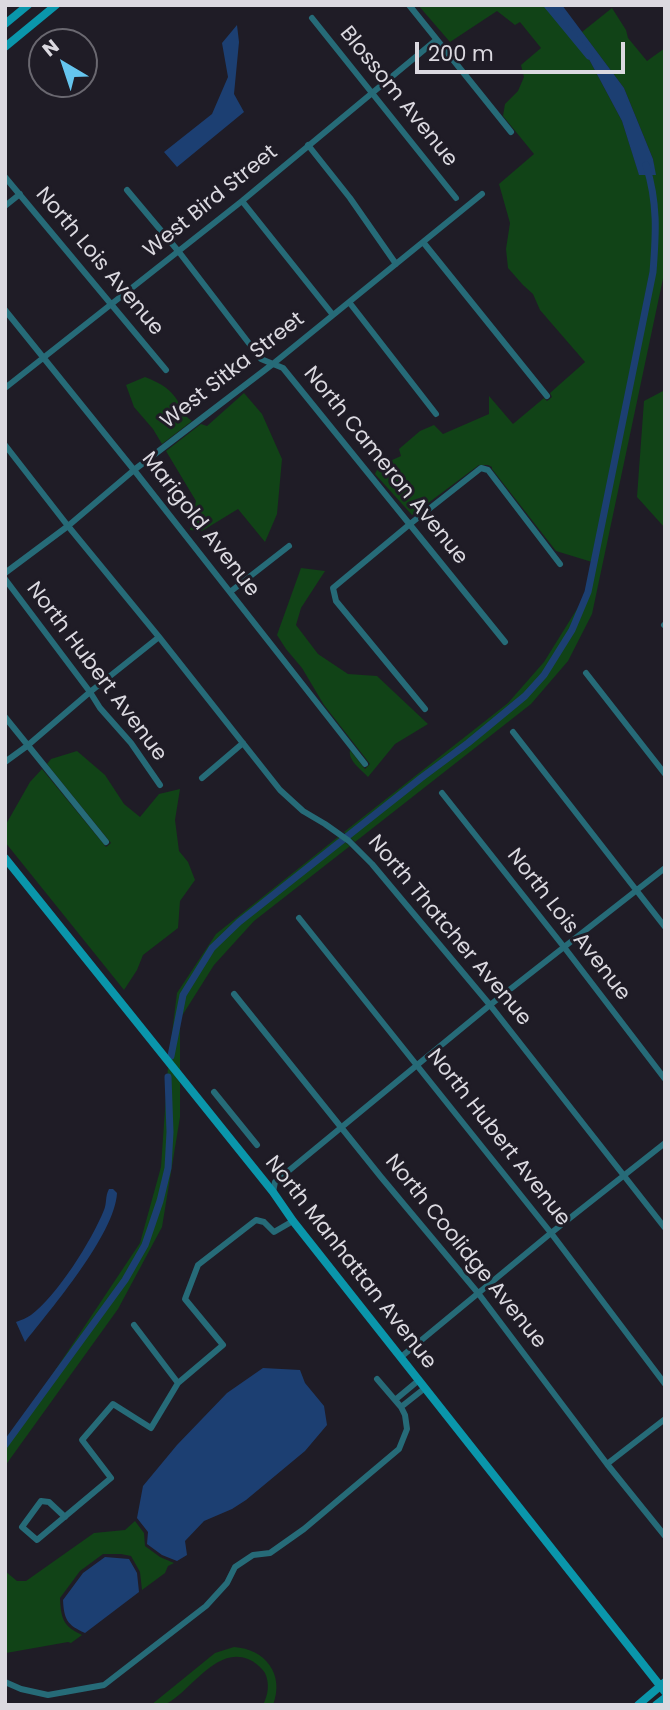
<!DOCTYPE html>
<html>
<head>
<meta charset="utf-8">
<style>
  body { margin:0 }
  #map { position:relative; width:670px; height:1710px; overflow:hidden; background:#1f1c26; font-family:Poppins,sans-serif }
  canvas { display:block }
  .frame { position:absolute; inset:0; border:7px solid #dbd9e0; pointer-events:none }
  .north { position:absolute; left:28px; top:28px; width:70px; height:70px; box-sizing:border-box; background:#1f1c26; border:2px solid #6a6870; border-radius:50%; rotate:321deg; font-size:19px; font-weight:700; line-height:28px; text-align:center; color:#dbd9e0 }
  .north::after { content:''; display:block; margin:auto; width:24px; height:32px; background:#65c5ee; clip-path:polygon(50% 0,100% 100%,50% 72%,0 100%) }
  .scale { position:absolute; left:415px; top:42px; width:210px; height:32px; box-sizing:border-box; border:4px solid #dbd9e0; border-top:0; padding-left:9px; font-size:21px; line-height:24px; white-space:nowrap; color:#dbd9e0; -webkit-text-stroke:5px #1f1c26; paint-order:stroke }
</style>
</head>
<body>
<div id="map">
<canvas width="670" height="1710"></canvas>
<div class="frame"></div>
<div class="north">N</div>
<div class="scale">200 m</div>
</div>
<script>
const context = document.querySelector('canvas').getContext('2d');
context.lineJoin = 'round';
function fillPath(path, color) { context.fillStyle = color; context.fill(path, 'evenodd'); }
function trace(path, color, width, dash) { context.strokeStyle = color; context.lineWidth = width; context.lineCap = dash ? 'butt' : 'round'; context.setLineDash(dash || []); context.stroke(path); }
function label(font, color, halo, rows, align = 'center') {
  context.font = font + ' Poppins,sans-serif'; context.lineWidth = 6; context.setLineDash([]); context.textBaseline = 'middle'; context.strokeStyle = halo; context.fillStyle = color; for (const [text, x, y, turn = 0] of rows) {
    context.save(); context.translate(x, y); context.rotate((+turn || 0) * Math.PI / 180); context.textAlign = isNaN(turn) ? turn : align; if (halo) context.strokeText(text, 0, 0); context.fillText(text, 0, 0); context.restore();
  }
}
fillPath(new Path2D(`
  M418,5H548L583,48L622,121L639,174L655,175L653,159L624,88L582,32L612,8L626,30L628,38L647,61L665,48V269L592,614L568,661L531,704L355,842L344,832L508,703L544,662L585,596L592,562L556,551L492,469V467L488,465H479L412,515L375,474L379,466L401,456L399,449L420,431L434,425L443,434L489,414V396L513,424L544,398L547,401L552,397L550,393L585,362L540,310L533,294L523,285L508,268L506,249L510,223L499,184L534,154L503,116L505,104L518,91L524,77L521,65L541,48L520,22L515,25L497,11L450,42Z
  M145,377C157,382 167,386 175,397C181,405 183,416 192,421L162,444L153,429L134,407L126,385Z
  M663,391L665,393V528L637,497L644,401Z
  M244,393L262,414L282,459L277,514L265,542L238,509L202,531L190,530L196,501L166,451L201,424L207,426Z
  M301,568L325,571L301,608L296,625L318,654L348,674L377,676L428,724L395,744L368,777C361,769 348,761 350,750L365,769L370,764L324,705L302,668L286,649L277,635Z
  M77,751L105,775L124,804L140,817L159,794L180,789L175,820L179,851L188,862L195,880L180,901L178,928L143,955L137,970L124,990L5,842V826L30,782L42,769L106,847L111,843L47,764L51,759Z
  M338,837L350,846L254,921L214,965L180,1019V1071L169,1057L177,993L216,934Z
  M168,1067L180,1083V1117L162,1227L118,1309L5,1466V1440L50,1378L140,1243L161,1167Z
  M135,1521L144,1533L145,1546L160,1557L174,1563L168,1566L165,1573L142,1590L140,1572L131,1556L121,1554H103L80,1571L60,1598C61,1619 63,1626 82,1635L71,1643L68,1642L6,1653L5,1571L17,1581H26L94,1533L125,1530Z
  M234,1647C265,1649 285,1674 273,1705H263C268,1695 270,1684 265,1673C261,1667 255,1662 248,1659C216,1646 191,1691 166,1704C162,1706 156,1705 151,1705L215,1653Z`), '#114317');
fillPath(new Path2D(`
  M548,5H562L624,88L653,159L656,175H639L622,121L583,48Z
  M237,25L239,42L234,94L244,112L177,167L164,152L212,114L228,77L222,43Z
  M109,1189H113L117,1193C115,1234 51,1309 25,1342L16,1322C21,1320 27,1318 31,1315C57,1296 92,1240 104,1210C107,1203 105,1196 109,1189Z
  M263,1368L300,1370L305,1383L324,1406L327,1425L305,1451L246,1500L232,1509L204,1521L185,1541L187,1555L177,1561L162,1555L147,1544L148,1532L137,1518L143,1486L177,1445L227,1393Z
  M105,1557L129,1559L137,1573L139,1592L85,1633C67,1625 64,1619 63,1600L83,1573Z`), '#1c3f72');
trace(new Path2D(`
  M547,5L589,56
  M171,1056L183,995L212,948L239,922L421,778L468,743L525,696L544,675L572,630L588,592L653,272C656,234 658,203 646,165
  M5,1445L125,1280L145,1245L160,1201L168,1168L170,1132L168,1077`), '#1c3f72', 7);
trace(new Path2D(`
  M409,5L511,132
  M312,18L456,198
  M308,145L350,198L396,264
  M5,177L166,370
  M127,190L179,252L261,359L283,368L505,642
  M242,201L333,315
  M5,206L20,194
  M423,242L547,396
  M349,302L436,414
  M5,310L134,470L365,764
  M5,388L242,201L436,40
  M5,445L68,526L159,637L280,790L303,811L325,824L349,841L372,864L490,1005L665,1228
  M5,573L68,526L134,470L274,363L482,194
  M5,579L90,692L100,708L131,743L160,785
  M230,592L289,546
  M664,625L665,626
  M586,673L665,774
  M425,709L336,601L333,588L410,524L481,468L488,470L560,564
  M5,717L106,842
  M513,732L665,927
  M5,762L27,746L90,692L159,637
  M202,778L243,743
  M442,793L564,947L665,1079
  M299,918L551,1233L665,1384
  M234,994L381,1177L478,1293L607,1464L665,1536
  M214,1092L257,1145
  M273,1192L275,1182L490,1005L665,868
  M134,1325L178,1383
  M401,1357L551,1233L665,1143
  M395,1400L419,1380
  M401,1407L425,1388
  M607,1464L665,1419
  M65,1517L49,1502L41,1501L22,1527L37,1540L111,1478L82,1440L113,1404L151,1428L178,1383L223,1345L185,1299L198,1265L256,1220L264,1222L274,1232L293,1221
  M5,1682L21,1689L48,1695L104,1685L206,1606L227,1583L235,1567L253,1555L270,1553L304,1529L399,1449L407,1429L405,1415L401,1407L377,1379`), '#266b78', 6);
trace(new Path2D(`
  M5,24L28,5
  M5,47L56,5
  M5,858L273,1192L293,1221L665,1692
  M638,1705L665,1682
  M656,1705L665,1698`), '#0a96ab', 8);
label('21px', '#dbd9e0', '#1f1c26', [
  ["Blossom Avenue",398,97,51],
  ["West Bird Street",211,202,-39],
  ["North Lois Avenue",99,262,50],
  ["West Sitka Street",233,371,-38],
  ["North Cameron Avenue",385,466,51],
  ["Marigold Avenue",200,525,52],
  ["North Hubert Avenue",96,672,53],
  ["North Lois Avenue",568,925,52],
  ["North Thatcher Avenue",449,931,50],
  ["North Hubert Avenue",498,1138,52],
  ["North Coolidge Avenue",465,1252,51],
  ["North Manhattan Avenue",350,1263,52]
]);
</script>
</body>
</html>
